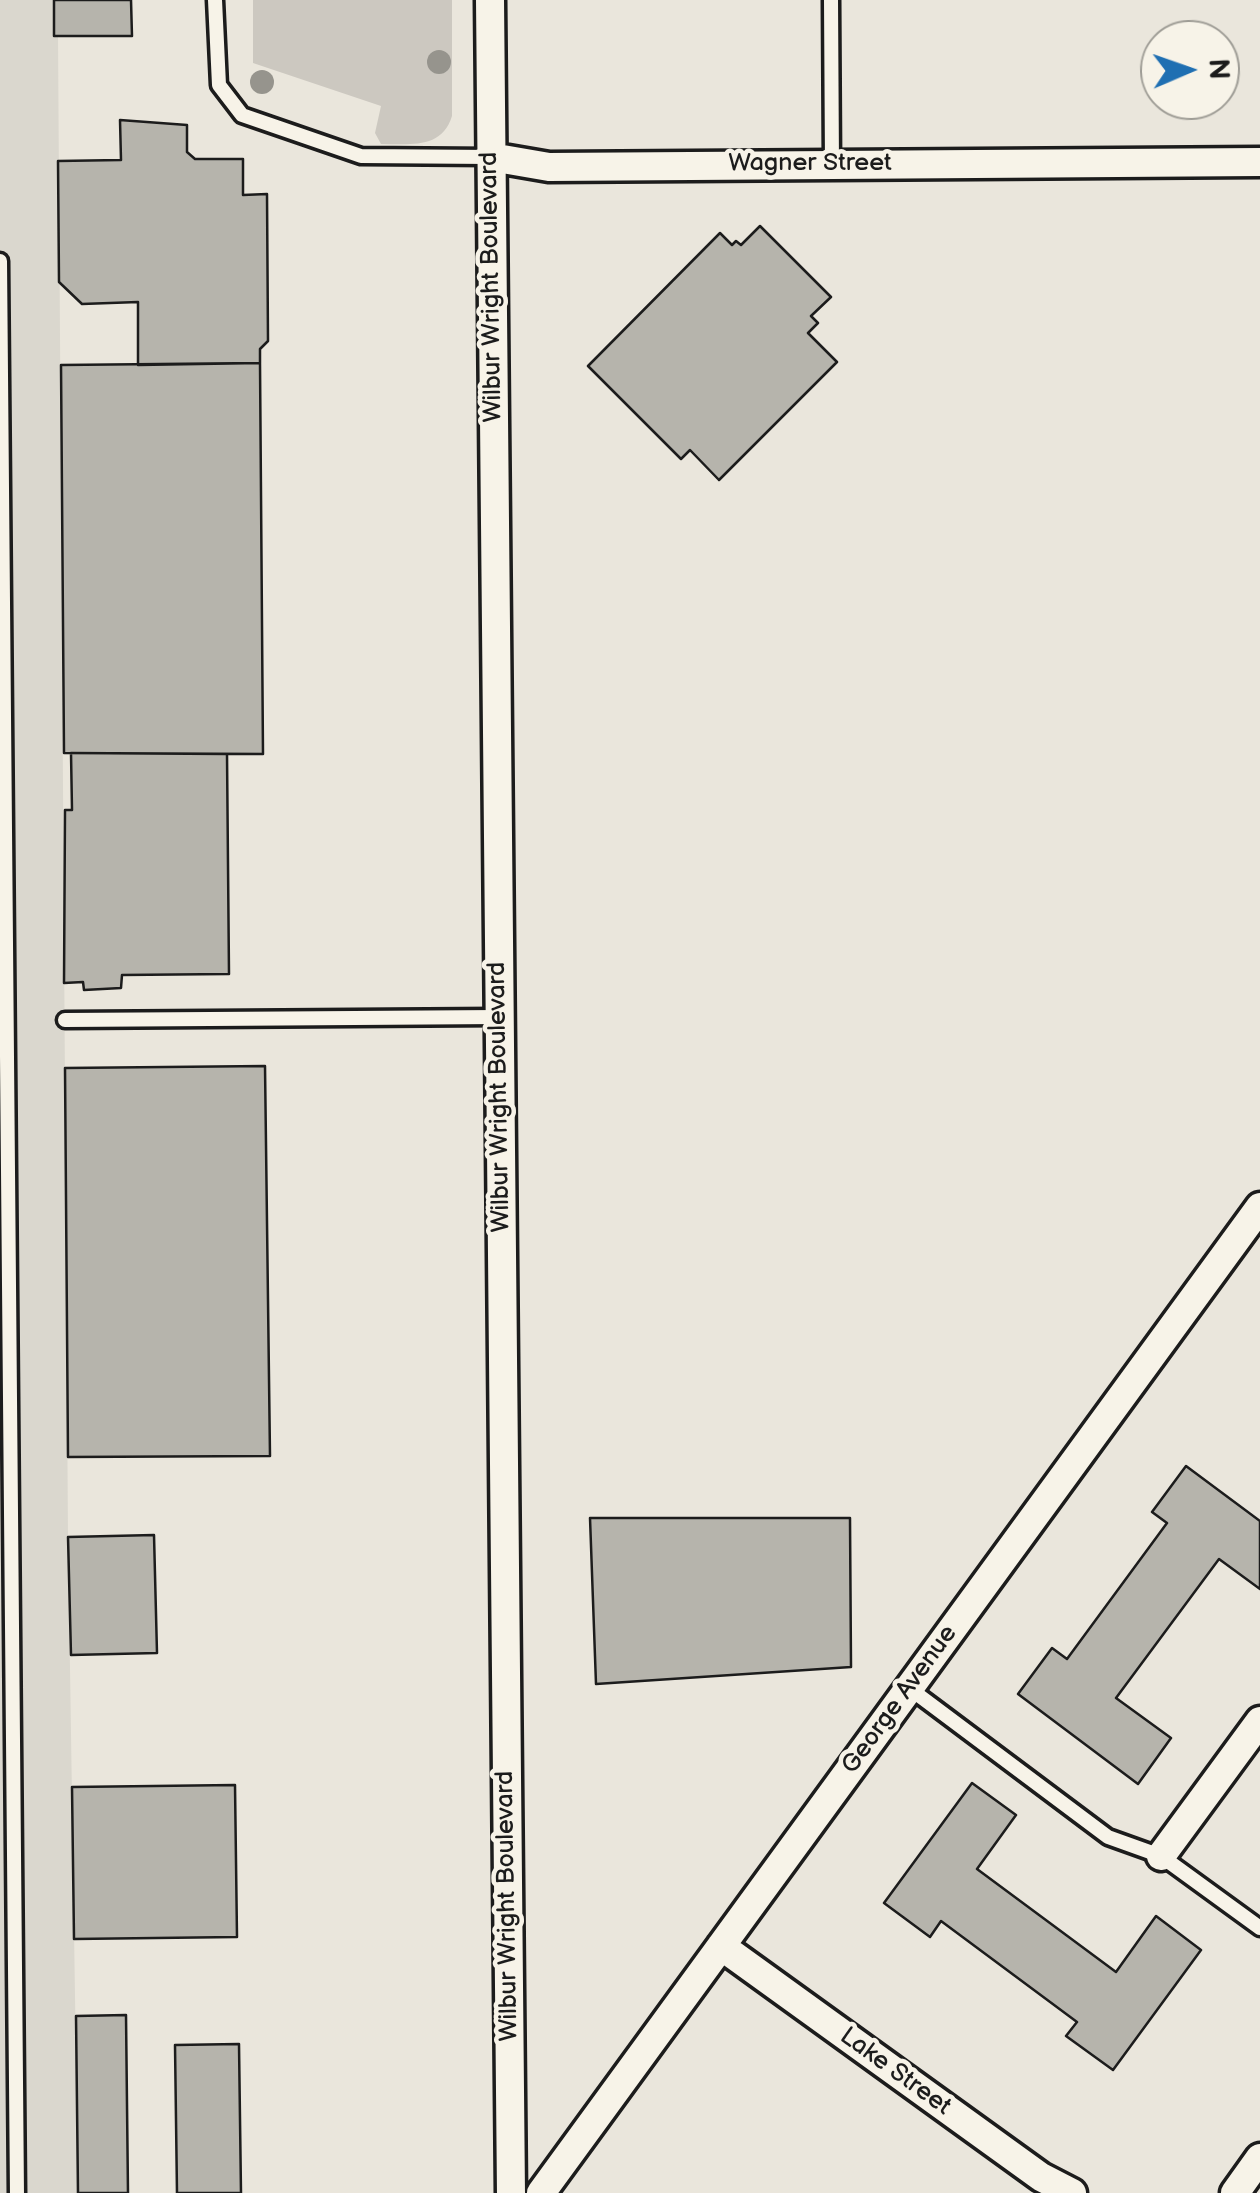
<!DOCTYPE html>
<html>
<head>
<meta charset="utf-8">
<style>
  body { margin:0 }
  #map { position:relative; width:1260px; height:2193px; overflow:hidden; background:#eae6dc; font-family:"Balsamiq Sans",sans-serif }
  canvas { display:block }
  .north { position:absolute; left:1140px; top:20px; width:100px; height:100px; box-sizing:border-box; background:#f7f3e8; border:2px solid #9f9d96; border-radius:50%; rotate:88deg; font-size:28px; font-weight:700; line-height:40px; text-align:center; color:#1c1c1c }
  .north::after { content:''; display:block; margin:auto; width:35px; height:45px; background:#1f6fb2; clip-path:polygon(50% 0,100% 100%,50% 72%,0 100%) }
</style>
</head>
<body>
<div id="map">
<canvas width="1260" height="2193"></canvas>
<div class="north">N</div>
</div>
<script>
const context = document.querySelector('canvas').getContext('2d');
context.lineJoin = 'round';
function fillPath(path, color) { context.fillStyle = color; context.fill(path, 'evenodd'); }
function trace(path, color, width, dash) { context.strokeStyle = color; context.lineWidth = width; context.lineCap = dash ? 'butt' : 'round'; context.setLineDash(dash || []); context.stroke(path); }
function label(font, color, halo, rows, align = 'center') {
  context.font = font + ' "Balsamiq Sans",sans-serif'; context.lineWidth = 9; context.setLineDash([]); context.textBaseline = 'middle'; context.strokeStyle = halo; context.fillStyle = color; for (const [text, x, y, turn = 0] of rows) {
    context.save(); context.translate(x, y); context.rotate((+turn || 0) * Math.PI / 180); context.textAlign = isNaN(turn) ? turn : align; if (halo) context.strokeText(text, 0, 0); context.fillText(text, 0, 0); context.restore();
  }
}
fillPath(new Path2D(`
  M0,0H54V36H58L68,1537L78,2193H0Z`), '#dad7ce');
fillPath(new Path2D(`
  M253,0H452V116C442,149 411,144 381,144L375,133L381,106L253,63Z`), '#ccc8c0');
const building = new Path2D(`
  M54,0H131L132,36H54Z
  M120,120L187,125V152L195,159H243V195L267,194L268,341L260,349V363L138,365V302L82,304L59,282L58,161L121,160Z
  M760,226L831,297L811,316L818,323L808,333L837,362L719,480L690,450L681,459L588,366L720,233L732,245L736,241L741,245Z
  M260,363L263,754L64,753L61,365Z
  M71,753L227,754L229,974L122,975L121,988L84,990L83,982L64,983L65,810H72Z
  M265,1066L270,1456L68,1457L65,1068Z
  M1186,1466L1260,1521V1589L1219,1559L1116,1698L1171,1738L1138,1784L1018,1694L1052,1648L1067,1659L1167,1523L1152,1512Z
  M590,1518H850L851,1667L596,1684Z
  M154,1535L157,1653L71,1655L68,1537Z
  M972,1783L1016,1815L977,1869L1116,1972L1156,1916L1201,1950L1113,2070L1066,2036L1077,2022L941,1921L930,1937L884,1903Z
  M235,1785L237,1937L74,1939L72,1787Z
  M126,2015L128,2193H78L76,2016Z
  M239,2044L241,2193H177L175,2045Z`);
fillPath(building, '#b6b4ac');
trace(building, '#1c1c1c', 2.5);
const service = new Path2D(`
  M215,0L219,85L242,115L361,156L491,157
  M831,0L832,164
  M0,261L17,2193
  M65,1020L499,1017
  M909,1688L1108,1837L1161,1856L1260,1928`);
const minor = new Path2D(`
  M490,0L511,2193
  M491,157L549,167L1260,162
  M1161,1856L1260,1721
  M721,1946L1041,2177L1072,2193
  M541,2193L1260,1207
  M1235,2193L1260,2158`);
trace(service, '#1c1c1c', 21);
trace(minor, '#1c1c1c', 35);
trace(service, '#f7f3e8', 14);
trace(minor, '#f7f3e8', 28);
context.fillStyle = '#96948d';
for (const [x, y] of [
  [439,62],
  [262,82]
]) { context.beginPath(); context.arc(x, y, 12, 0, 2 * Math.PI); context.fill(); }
label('25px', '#1c1c1c', '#f7f3e8', [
  ["Wagner Street",810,164],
  ["Wilbur Wright Boulevard",492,287,-91],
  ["Wilbur Wright Boulevard",500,1097,-91],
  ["George Avenue",900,1700,-54],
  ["Wilbur Wright Boulevard",508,1906,-91],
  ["Lake Street",895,2072,36]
]);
</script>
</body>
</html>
